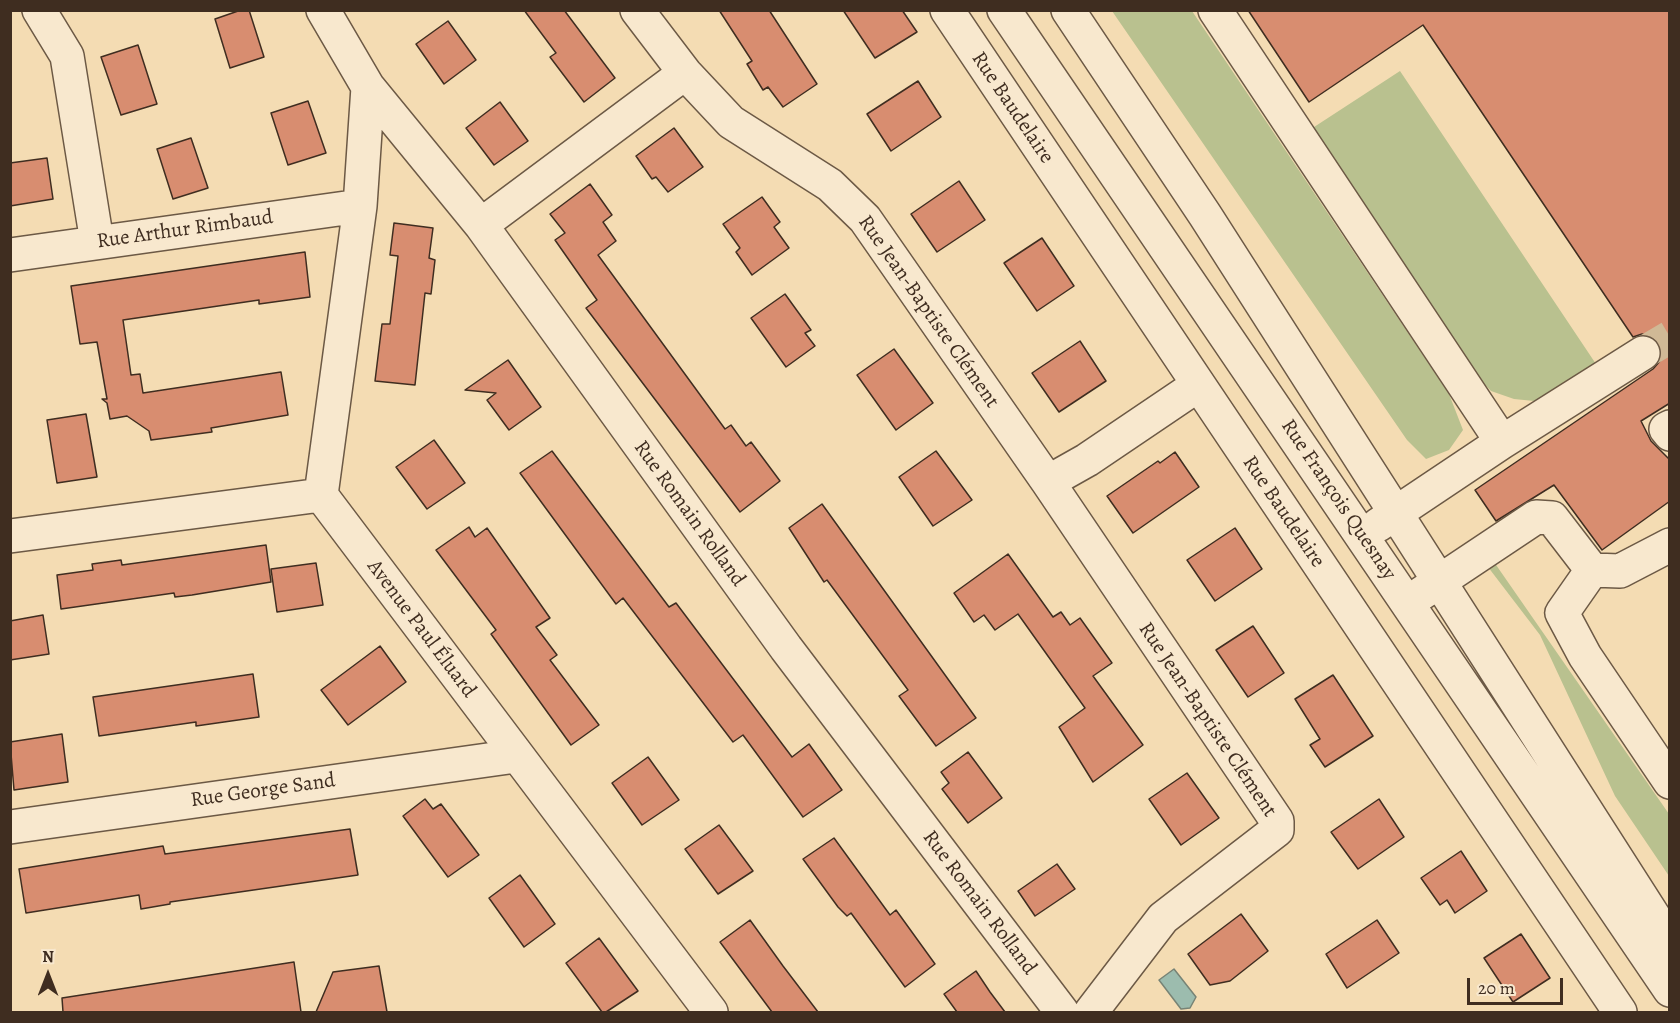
<!DOCTYPE html>
<html>
<head>
<meta charset="utf-8">
<style>
  body { margin:0 }
  #map { position:relative; width:1680px; height:1023px; overflow:hidden; background:#f4dcb3; font-family:Alegreya,serif }
  canvas { display:block }
  .frame { position:absolute; inset:0; border:12px solid #3f2d20; pointer-events:none }
  .north { position:absolute; left:18px; top:945px; width:60px; height:60px; -webkit-text-stroke:4px #f8e8ce; paint-order:stroke; rotate:0deg; font-size:16px; font-weight:700; line-height:24px; text-align:center; color:#3f2d20 }
  .north::after { content:''; display:block; margin:auto; width:21px; height:27px; background:#3f2d20; clip-path:polygon(50% 0,100% 100%,50% 72%,0 100%) }
  .scale { position:absolute; left:1467px; top:978px; width:96px; height:27px; box-sizing:border-box; border:3px solid #3f2d20; border-top:0; padding-left:8px; font-size:18px; line-height:21px; white-space:nowrap; color:#3f2d20; -webkit-text-stroke:4px #f8e8ce; paint-order:stroke }
</style>
</head>
<body>
<div id="map">
<canvas width="1680" height="1023"></canvas>
<div class="frame"></div>
<div class="north">N</div>
<div class="scale">20 m</div>
</div>
<script>
const context = document.querySelector('canvas').getContext('2d');
context.lineJoin = 'round';
function fillPath(path, color) { context.fillStyle = color; context.fill(path, 'evenodd'); }
function trace(path, color, width, dash) { context.strokeStyle = color; context.lineWidth = width; context.lineCap = dash ? 'butt' : 'round'; context.setLineDash(dash || []); context.stroke(path); }
function label(font, color, halo, rows, align = 'center') {
  context.font = font + ' Alegreya,serif'; context.lineWidth = 5; context.setLineDash([]); context.textBaseline = 'middle'; context.strokeStyle = halo; context.fillStyle = color; for (const [text, x, y, turn = 0] of rows) {
    context.save(); context.translate(x, y); context.rotate((+turn || 0) * Math.PI / 180); context.textAlign = isNaN(turn) ? turn : align; if (halo) context.strokeText(text, 0, 0); context.fillText(text, 0, 0); context.restore();
  }
}
fillPath(new Path2D(`
  M1112,11H1192L1449,394L1463,430L1449,450L1426,459L1407,440Z
  M1400,71L1598,367L1550,398L1534,401L1514,399L1491,391L1475,374L1311,129Z
  M1494,562L1669,814V876L1615,796L1540,635L1488,567Z`), '#b9c18f');
const water = new Path2D(`
  M1174,969L1196,997L1190,1008L1181,1009L1159,980Z`);
fillPath(water, '#9cbcae');
trace(water, '#778375', 1.5);
const building = new Path2D(`
  M241,10H249L264,57L230,68L215,19Z
  M524,10H564L615,78L584,102L550,57L556,53Z
  M719,10H769L817,84L783,107L768,87L763,90L747,64L752,61Z
  M843,10H902L917,32L875,58Z
  M1248,10H1670V403L1641,421L1651,441L1670,460V501L1602,550L1554,485L1496,521L1475,490L1653,369L1660,361L1662,352L1659,344L1651,336L1642,334L1633,337L1423,25L1309,102Z
  M448,21L476,60L444,84L416,44Z
  M138,45L157,104L121,115L101,57Z
  M918,81L941,117L891,151L867,114Z
  M308,101L326,153L288,165L271,113Z
  M500,102L528,141L494,165L466,128Z
  M674,128L703,167L668,192L656,177L652,179L636,156Z
  M191,138L208,188L173,199L157,149Z
  M47,158L53,199L10,206V163Z
  M959,181L985,220L937,252L911,214Z
  M590,184L612,215L603,222L616,241L598,255L725,429L731,425L746,446L751,442L780,481L740,512L586,308L597,300L555,240L565,233L550,214Z
  M762,197L780,222L774,227L789,248L752,275L736,252L740,248L723,224Z
  M394,223L433,228L429,258L435,260L431,294L425,293L415,385L375,381L382,324H390L398,256L390,255Z
  M1042,238L1074,286L1037,311L1004,263Z
  M305,252L310,297L259,304V300L123,320L131,375L140,374L143,393L281,372L288,415L211,428L212,432L151,440L149,431L127,416L110,419L107,403L102,399H107L97,342L80,344L71,286Z
  M785,294L811,330L805,333L815,346L786,367L751,318Z
  M1080,341L1106,381L1059,412L1032,373Z
  M894,349L933,403L896,430L857,375Z
  M508,360L541,407L509,430L487,400L496,393L465,390Z
  M86,414L97,477L57,483L47,420Z
  M434,440L465,483L427,509L396,467Z
  M552,451L669,607L676,603L792,757L809,744L842,790L803,817L743,735L733,742L623,598L616,604L520,473Z
  M936,451L972,500L933,526L899,477Z
  M1175,452L1199,487L1133,533L1107,496L1158,461L1160,463Z
  M822,504L976,718L936,746L899,696L908,690L827,580L824,582L789,528Z
  M469,527L475,537L487,528L550,618L536,627L557,655L550,660L599,725L571,745L491,634L496,630L436,550Z
  M1235,528L1262,569L1215,601L1187,560Z
  M266,545L271,582L192,595L175,597L174,593L61,609L57,575L93,570L92,564L121,560L122,565Z
  M1008,554L1053,617L1061,612L1070,625L1080,618L1112,663L1093,676L1143,745L1093,782L1059,727L1085,708L1018,614L995,630L984,615L974,622L954,593Z
  M316,563L323,605L277,612L271,569Z
  M43,615L49,654L10,660V621Z
  M1253,626L1284,673L1248,697L1216,650Z
  M380,646L406,682L348,725L321,690Z
  M253,674L259,717L196,726V722L99,736L93,697Z
  M1333,675L1373,736L1325,767L1310,745L1320,739L1295,699Z
  M62,734L68,782L14,790L10,742Z
  M968,752L1002,798L968,823L942,789L949,783L941,772Z
  M648,757L679,800L642,825L612,783Z
  M1187,773L1219,818L1181,845L1149,799Z
  M425,799L433,809L441,804L479,855L448,877L403,816Z
  M1379,799L1404,837L1358,869L1331,832Z
  M719,825L753,871L718,894L685,849Z
  M350,829L358,875L170,902V904L141,909L139,895L26,913L19,869L163,846L165,854Z
  M834,838L890,915L896,910L935,964L905,987L851,913L847,916L838,907L803,859Z
  M1461,851L1487,891L1455,913L1447,900L1440,905L1421,878Z
  M1057,864L1075,889L1035,916L1018,891Z
  M520,875L555,924L524,947L489,898Z
  M1241,914L1268,951L1230,981L1210,985L1188,954Z
  M750,920L783,966L818,1012H772L720,942Z
  M1377,920L1399,953L1347,988L1326,954Z
  M1521,934L1550,978L1513,1002L1484,958Z
  M599,938L638,991L606,1012H602L566,963Z
  M294,962L301,1012H63L62,998Z
  M379,966L387,1012H316L333,972Z
  M976,971L990,992L1005,1012H957L944,994Z`);
fillPath(building, '#d88d70');
trace(building, '#3f2d20', 1.5);
trace(new Path2D(`
  M1643,353L1670,337`), '#d0b996', 33, [33, 16]);
const minor = new Path2D(`
  M39,10L67,56L97,242
  M323,10L368,87L481,225L786,648L1062,1012
  M637,10L685,73L731,122L830,185L865,219L1048,482L1277,821V830L1163,918L1091,1012
  M947,10L1620,1012
  M1004,10L1670,990
  M1068,10L1205,215L1670,942
  M1215,10L1502,442
  M360,206L368,87
  M481,225L685,73
  M10,255L360,206L321,495
  M1670,427L1666,429L1670,434
  M1048,482L1087,460L1198,385
  M1378,525L1502,442L1643,353
  M10,536L321,495L711,1012
  M1670,545L1620,571L1592,570L1562,613L1585,656L1670,782
  M1422,593L1536,517L1552,518L1592,570
  M10,827L516,756`);
trace(minor, '#6c5945', 36);
trace(minor, '#f8e8ce', 33);
label('21px', '#3f2d20', '#f8e8ce', [
  ["Rue Baudelaire",1012,108,56],
  ["Rue Arthur Rimbaud",185,230,-8],
  ["Rue Jean-Baptiste Clément",928,312,55],
  ["Rue François Quesnay",1338,500,56],
  ["Rue Baudelaire",1283,512,56],
  ["Rue Romain Rolland",689,514,54],
  ["Avenue Paul Éluard",421,629,53],
  ["Rue Jean-Baptiste Clément",1207,720,56],
  ["Rue George Sand",263,791,-8],
  ["Rue Romain Rolland",979,903,53]
]);
</script>
</body>
</html>
